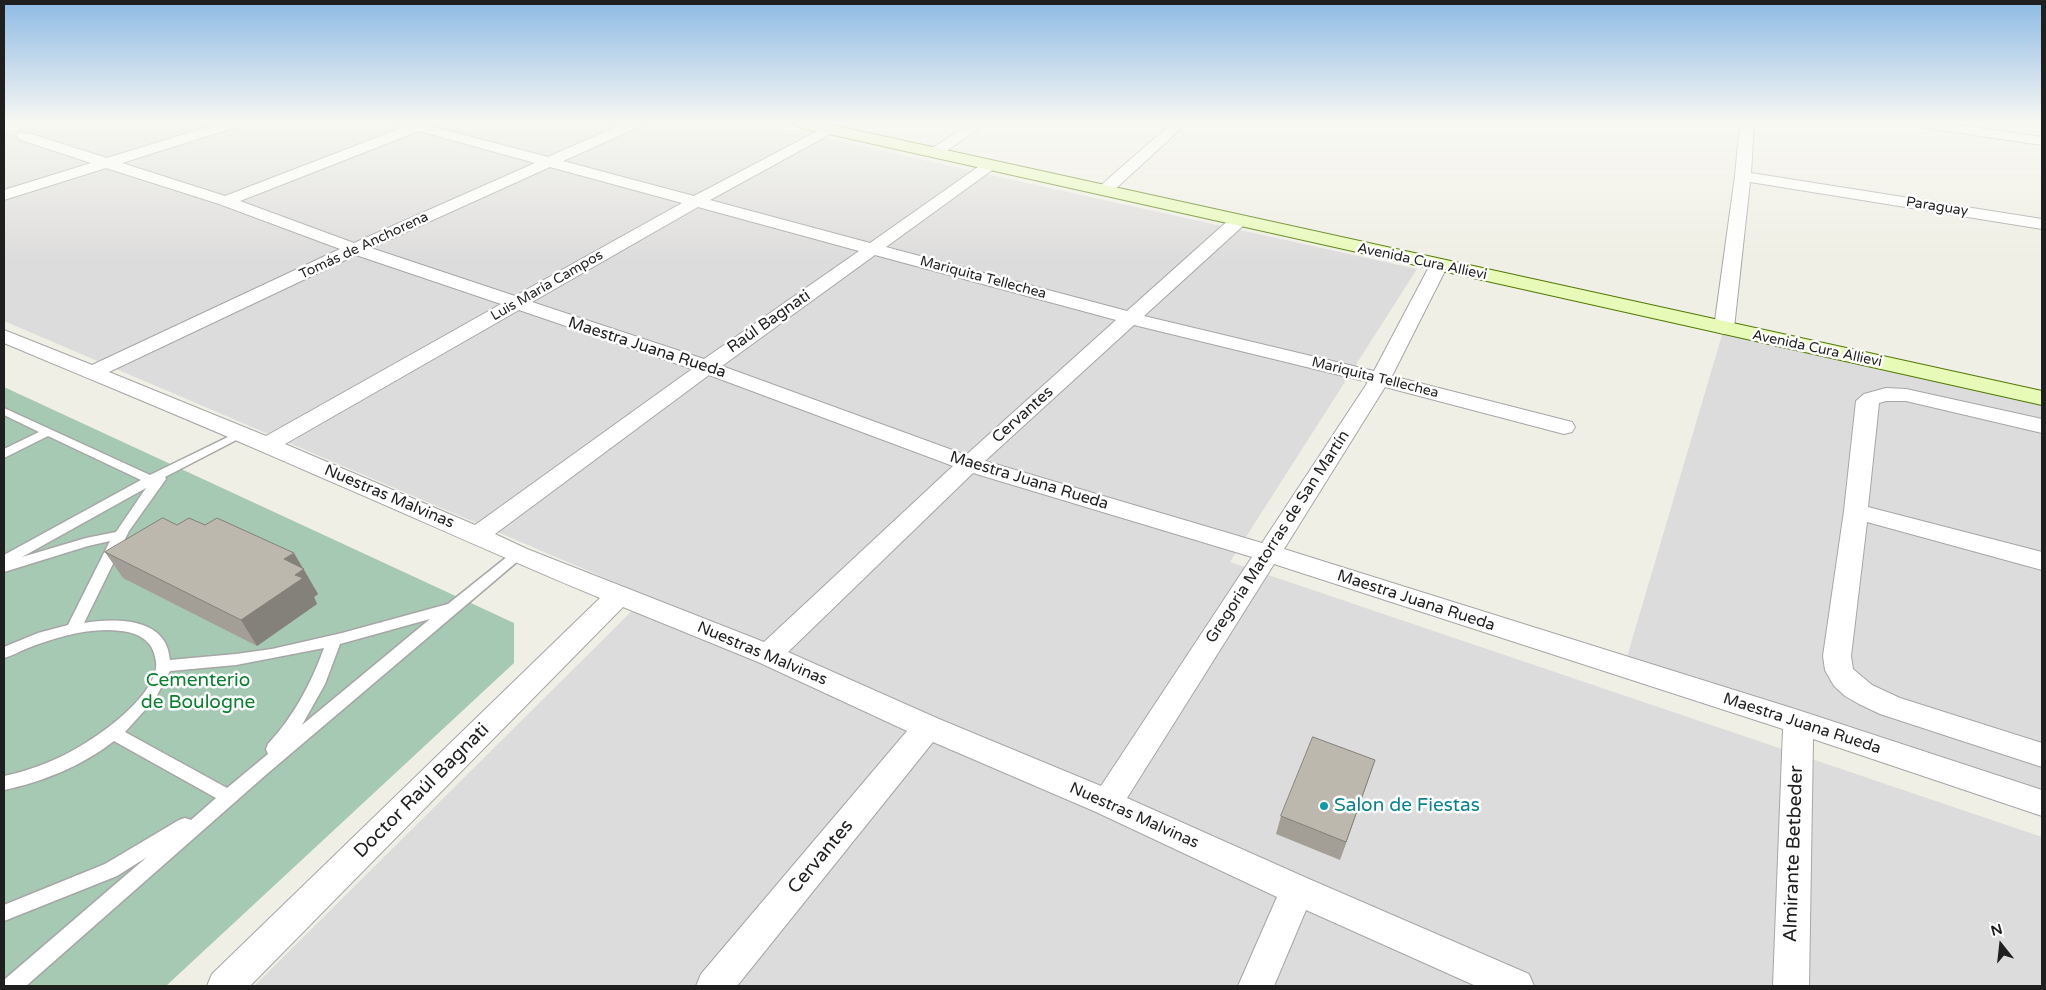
<!DOCTYPE html>
<html>
<head>
<meta charset="utf-8">
<style>
  body { margin:0 }
  #map { position:relative; width:2046px; height:990px; overflow:hidden; background:#f0efe5; font-family:"Varela Round",sans-serif }
  canvas { display:block }
  .frame { position:absolute; inset:0; border:5px solid #1f1f1f; pointer-events:none }
  .north { position:absolute; left:1976px; top:920px; width:50px; height:50px; -webkit-text-stroke:4px #fff; paint-order:stroke; rotate:344deg; font-size:14px; font-weight:700; line-height:20px; text-align:center; color:#1f1f1f }
  .north::after { content:''; display:block; margin:auto; width:18px; height:22px; background:#1f1f1f; clip-path:polygon(50% 0,100% 100%,50% 72%,0 100%) }
</style>
</head>
<body>
<div id="map">
<canvas width="2046" height="990"></canvas>
<div class="frame"></div>
<div class="north">N</div>
</div>
<script>
const context = document.querySelector('canvas').getContext('2d');
context.lineJoin = 'round';
function fillPath(path, color) { context.fillStyle = color; context.fill(path, 'evenodd'); }
function trace(path, color, width, dash) { context.strokeStyle = color; context.lineWidth = width; context.lineCap = dash ? 'butt' : 'round'; context.setLineDash(dash || []); context.stroke(path); }
function label(font, color, halo, rows, align = 'center') {
  context.font = font + ' "Varela Round",sans-serif'; context.lineWidth = 5; context.setLineDash([]); context.textBaseline = 'middle'; context.strokeStyle = halo; context.fillStyle = color; for (const [text, x, y, turn = 0] of rows) {
    context.save(); context.translate(x, y); context.rotate((+turn || 0) * Math.PI / 180); context.textAlign = isNaN(turn) ? turn : align; if (halo) context.strokeText(text, 0, 0); context.fillText(text, 0, 0); context.restore();
  }
}
fillPath(new Path2D(`
  M39,123H755L1417,269L1230,562L2042,837V986H254L647,596L4,321V133Z
  M1724,328L2042,398V803L1798,722L1624,667Z`), '#dddcdc');
fillPath(new Path2D(`
  M4,387L514,623V663L166,986H4Z`), '#a6c9b3');
const lane = new Path2D(`
  M4,408L150,475L236,433L240,431L246,435L165,477L166,479L129,531L84,623C108,619 149,617 164,641C168,647 169,654 170,660L236,654L272,649L342,633L448,604L513,552H523L525,555L268,773L26,986H4L5,979L147,857L117,876L4,921V905L105,864L179,820L185,818L191,820L216,798L114,741C82,766 42,782 4,790V776C23,772 40,766 58,758C88,745 151,702 156,668C157,662 155,658 154,653C150,639 135,632 121,631C90,627 57,637 28,648C20,651 12,656 4,658V647L38,633L68,625L110,541L88,546L4,572V555L141,480L48,436L4,458V449L39,432L4,415ZM146,488L116,532L86,538L22,557ZM430,619L302,725L325,684L340,644ZM324,648C311,684 294,716 268,744L266,749L268,754L227,788L125,732L155,699L170,671L236,665Z`);
const street = new Path2D(`
  M220,123H241L239,126L122,163L225,196L404,127L399,126L397,123H429L430,126L548,157L625,123H643L641,126L563,161L694,196L829,125L834,126L836,129L834,132L710,200L870,243L985,162H995L998,165L995,168L886,247L1127,311L1232,217H1244L1246,221L1244,225L1144,316L1374,371L1430,265L1433,261L1439,260L1445,261L1448,265L1392,376L1572,422L1575,427L1572,432L1564,434L1385,387L1284,549L1798,710L2042,790V816L1813,739L1809,986H1773L1783,729L1274,564L1127,798L1309,879L1529,974L1534,986H1476L1306,910L1274,986H1238L1277,897L1096,812L933,742L737,986H696L701,974L907,731L758,662L623,607L250,986H207L212,974L600,598C505,559 412,516 318,476C214,430 109,387 4,343V330L92,365L340,249L219,204L106,168L4,200V190L91,163L18,139L16,136L18,133H28L107,158ZM419,131L535,163L354,243L240,201ZM550,167L682,203L515,296L371,248ZM698,207L859,251L704,359L532,302ZM356,255L501,304L266,436L109,372ZM875,255L1116,320L966,455L722,366ZM519,310L692,369L475,525L285,444ZM1134,325L1368,382L1262,543L985,461ZM709,375L953,466L764,642L527,549L495,534ZM973,473L1252,557L1101,786L939,719L788,652Z
  M971,123H987L939,156H929L927,153L929,150Z
  M1172,123H1187L1112,192H1100L1098,189L1100,186Z
  M1740,123H1754L1751,173L2042,219V229L1750,182L1734,328L1731,332L1724,334L1717,332L1714,328L1735,176Z
  M1912,123H1946L2042,137V145L1919,127L1914,126Z
  M1886,388L1906,389L2042,419V433L1906,401H1886L1879,403L1868,507L2042,552V570L1867,522L1851,656L1853,669L1872,685L1900,698L2042,743V767L1880,714L1859,704L1845,696L1834,686L1825,670L1823,656L1844,511L1856,401L1864,394Z`);
const secondary = new Path2D(`
  M794,123H823L2042,391V405L802,128L796,126Z`);
trace(lane, '#a6a6a6', 3);
trace(street, '#a6a6a6', 2);
trace(secondary, '#517903', 2);
fillPath(lane, '#fff');
fillPath(street, '#fff');
fillPath(secondary, '#e8fab8');
fillPath(new Path2D(`
  M177,525H205L303,568L318,594L314,597L317,604L257,646L123,578L105,552Z
  M1375,760L1340,860L1276,834L1281,816Z`), '#a39e96');
fillPath(new Path2D(`
  M294,553L318,594L314,597L317,604L257,646L241,620L284,559Z
  M1375,760L1369,778L1340,860L1346,842Z`), '#84817a');
const building = new Path2D(`
  M163,518L177,525L189,518L205,525L217,518L294,553L284,559L304,569L295,575L303,578L241,620L105,552Z
  M1313,737L1375,760L1346,842L1281,816Z`);
fillPath(building, '#bdb8ae');
trace(building, '#84817a', 1);
const sky = context.createLinearGradient(0, 0, 0, 261);
sky.addColorStop(0, '#8dbae4');
sky.addColorStop(0.47, '#f8f8f3');
sky.addColorStop(1, '#f8f8f300');
context.fillStyle = sky;
context.fillRect(0, 0, 2046, 261);
for (const [x, y, r, color] of [
  [1324,806,5,"#0f9aa8"]
]) { const dot = new Path2D(); dot.arc(x, y, r, 0, 2 * Math.PI); context.fillStyle = color; context.fill(dot); trace(dot, '#fff', 2); }
label('14px', '#1f1f1f', '#fff', [
  ["Paraguay",1937,207,9],
  ["Tomás de Anchorena",364,246,-25],
  ["Avenida Cura Allievi",1422,262,12],
  ["Mariquita Tellechea",983,278,15],
  ["Luis María Campos",547,286,-30],
  ["Avenida Cura Allievi",1817,349,12],
  ["Mariquita Tellechea",1375,378,14]
]);
label('16px', '#1f1f1f', '#fff', [
  ["Raúl Bagnati",769,322,-35],
  ["Maestra Juana Rueda",647,348,18],
  ["Cervantes",1023,415,-42],
  ["Maestra Juana Rueda",1029,481,17],
  ["Nuestras Malvinas",389,497,23],
  ["Gregoria Matorras de San Martín",1278,537,-57],
  ["Maestra Juana Rueda",1416,601,18],
  ["Nuestras Malvinas",762,654,23],
  ["Maestra Juana Rueda",1802,724,18],
  ["Nuestras Malvinas",1134,816,24]
]);
label('19px', '#0a802f', '#fff', [
  ["Cementerio",198,681],
  ["de Boulogne",198,703]
]);
label('19px', '#1f1f1f', '#fff', [
  ["Doctor Raúl Bagnati",422,791,-45],
  ["Almirante Betbeder",1794,854,-88],
  ["Cervantes",821,857,-50]
]);
label('19px', '#0d838f', '#fff', [
  ["Salon de Fiestas",1334,806]
], 'left');
</script>
</body>
</html>
